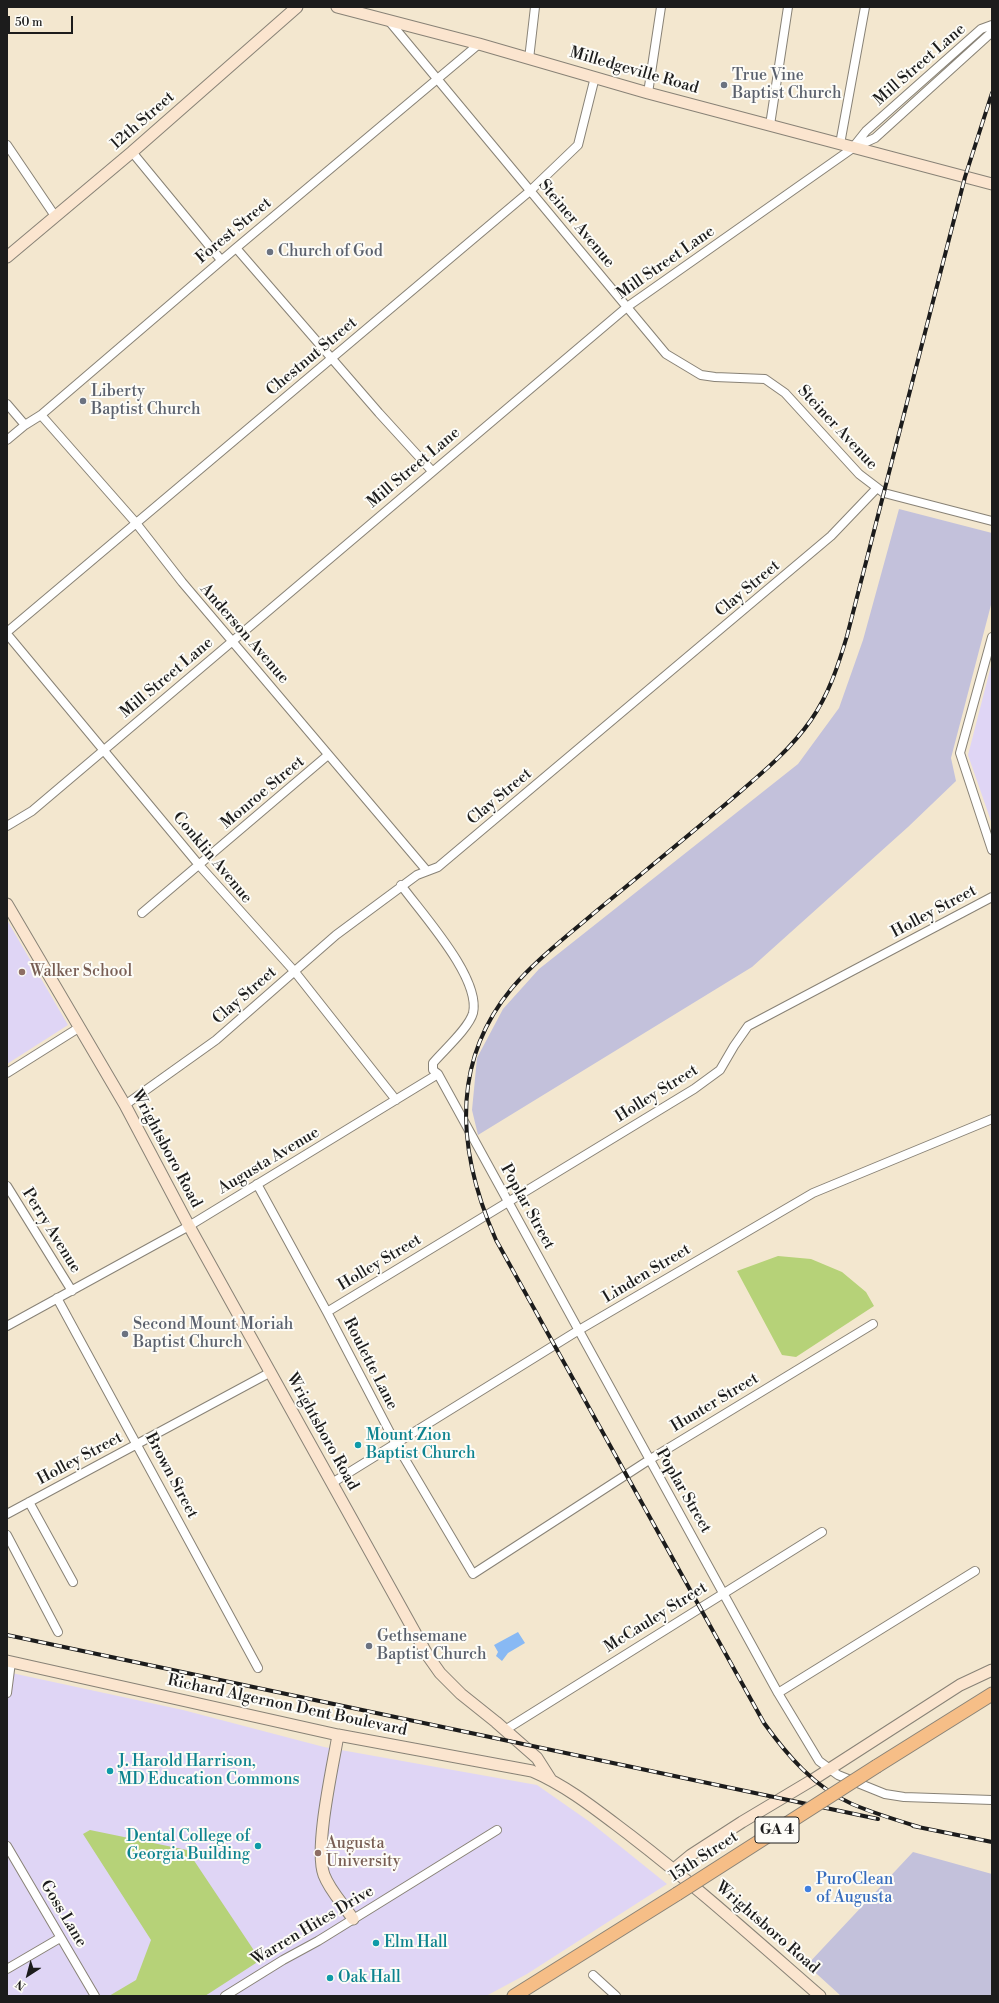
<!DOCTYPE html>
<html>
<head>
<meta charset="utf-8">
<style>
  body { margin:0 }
  #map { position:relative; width:999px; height:2003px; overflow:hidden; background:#f3e7cf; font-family:"Libre Bodoni",serif }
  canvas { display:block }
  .frame { position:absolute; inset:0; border:8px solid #1c1c1c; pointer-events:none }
  .north { position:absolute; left:8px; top:1955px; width:40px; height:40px; -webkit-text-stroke:3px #fdfcf7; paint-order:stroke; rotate:216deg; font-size:11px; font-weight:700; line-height:16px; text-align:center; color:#1c1c1c }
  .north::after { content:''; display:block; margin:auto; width:14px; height:18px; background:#1c1c1c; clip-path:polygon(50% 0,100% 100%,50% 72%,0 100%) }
  .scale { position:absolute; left:8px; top:16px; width:65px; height:18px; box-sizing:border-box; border:2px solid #1c1c1c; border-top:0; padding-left:5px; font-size:12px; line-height:14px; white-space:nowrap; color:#1c1c1c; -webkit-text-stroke:3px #fdfcf7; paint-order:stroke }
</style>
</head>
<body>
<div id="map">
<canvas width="999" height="2003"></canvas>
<div class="frame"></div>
<div class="north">N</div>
<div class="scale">50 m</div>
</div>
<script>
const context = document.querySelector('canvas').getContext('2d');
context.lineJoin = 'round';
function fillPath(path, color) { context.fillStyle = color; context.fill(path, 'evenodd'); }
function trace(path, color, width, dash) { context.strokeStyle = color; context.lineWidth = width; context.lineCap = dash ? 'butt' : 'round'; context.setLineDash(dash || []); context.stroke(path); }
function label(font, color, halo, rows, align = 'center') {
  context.font = font + ' "Libre Bodoni",serif'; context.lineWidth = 4; context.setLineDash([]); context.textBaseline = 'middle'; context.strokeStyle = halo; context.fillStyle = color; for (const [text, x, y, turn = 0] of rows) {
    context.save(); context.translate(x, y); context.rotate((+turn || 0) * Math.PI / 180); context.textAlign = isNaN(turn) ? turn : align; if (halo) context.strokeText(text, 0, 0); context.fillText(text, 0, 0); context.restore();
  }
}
fillPath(new Path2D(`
  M992,662V824L968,755Z
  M7,920L68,1025L7,1064Z
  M7,1672L183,1710L324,1747L537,1785L590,1822L667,1884L527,1974L486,1996H7Z`), '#dfd5f5');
fillPath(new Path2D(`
  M899,509L992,533V601L951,758L956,781L908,827L752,967L478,1135L472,1110L477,1058L503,1009L539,969L798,764L839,708L863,640Z
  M913,1852L992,1874V1996H841L807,1965Z`), '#c3c1db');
fillPath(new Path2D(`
  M778,1256L811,1259L842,1272L866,1292L874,1306L796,1357L782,1355L737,1271Z
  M90,1830L187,1850L255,1952L256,1963L205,1996H109L136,1980L151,1940L83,1834Z`), '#b6d278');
fillPath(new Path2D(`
  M518,1632L525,1643L508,1653L502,1661L496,1656L498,1652L494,1645Z`), '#88b9f4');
const street = new Path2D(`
  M389,21L666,354L701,375L715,377L765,379L785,393L859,474L884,493L992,521
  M529,59L535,7
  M648,93L661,7
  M770,125L788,7
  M840,144L865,7
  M7,145L55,216
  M854,146L866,131L981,29L992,25
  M132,152L221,260
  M236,248L379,413L432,471
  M7,404L25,425
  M41,415L136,523L182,582L427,871
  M7,440L25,425L41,415L236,248L479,44
  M7,632L530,191L578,145L595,77
  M7,634L199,865L295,972L396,1100
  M992,637L960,753L992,850
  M7,826L32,811L627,307L853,148L875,138L992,32
  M401,885C422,914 481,978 473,1013C469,1028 443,1051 433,1063V1070L438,1074L778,1693L819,1761L838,1775L885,1794L904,1797L992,1800
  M142,913L328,755
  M7,1073L80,1027
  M125,1105L216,1040L336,935L417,875L438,867L831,536L876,489
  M257,1184L327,1312L396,1444L473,1574L649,1460L873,1324
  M7,1186L72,1291
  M57,1298L258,1668
  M327,1312L694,1089L720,1070L734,1046L748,1026L992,897
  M7,1326L189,1226L438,1074
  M332,1483L579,1330L813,1193L992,1119
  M29,1502L73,1582
  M7,1514L271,1372
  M7,1535L58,1632
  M7,1693L11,1662
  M778,1693L975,1571
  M505,1730L822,1532
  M7,1846L95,1996
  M7,1969L60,1938
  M593,1975L616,1996
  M225,1996L283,1960L318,1941L497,1830`);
const secondary = new Path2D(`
  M337,7L479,44L648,93L992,184
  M7,257L132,152L297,7
  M7,904L125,1105L189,1226L428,1656L440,1673L461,1694L496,1722L537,1758L551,1780
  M7,1661L338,1735L532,1771C569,1787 599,1812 631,1836C696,1886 758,1942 820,1996
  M338,1735C333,1766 314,1848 324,1875C330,1891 344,1905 353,1919
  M674,1869L691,1855L742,1822L814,1779L960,1685L992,1670`);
const primary = new Path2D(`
  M877,1766L992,1694
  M514,1996L677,1894`);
trace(street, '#888276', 10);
trace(secondary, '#888276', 13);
trace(primary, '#888276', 15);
trace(street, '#fff', 8);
trace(secondary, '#fbe5cf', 11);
trace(primary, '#f6be87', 13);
const rail = new Path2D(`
  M7,1635L878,1819
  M913,1826L992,1842
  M919,1827C896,1820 873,1813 852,1804C814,1787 787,1755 764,1723L496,1240C458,1154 449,1064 512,988C536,960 566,937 594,913C639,876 683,840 727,803C757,777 788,753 811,720C829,694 838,666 847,636L965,177L992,93`);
trace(rail, '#1c1c1c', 4);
trace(rail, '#fdfcf7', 2.5, [8]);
const primaryBridge = new Path2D(`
  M677,1894L877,1766`);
trace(primaryBridge, '#888276', 15, []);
trace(primaryBridge, '#f6be87', 13);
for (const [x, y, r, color] of [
  [724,85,4,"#6b7280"],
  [270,252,4,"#6b7280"],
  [83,401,4,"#6b7280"],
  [22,972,4,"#8d6e63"],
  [125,1334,4,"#6b7280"],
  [358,1445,4,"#0f9aa8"],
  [369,1646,4,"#6b7280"],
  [110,1771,4,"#0f9aa8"],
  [258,1846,4,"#0f9aa8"],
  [318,1853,4,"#8d6e63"],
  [808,1889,4,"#3f7fe0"],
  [376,1943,4,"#0f9aa8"],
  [330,1978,4,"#0f9aa8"]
]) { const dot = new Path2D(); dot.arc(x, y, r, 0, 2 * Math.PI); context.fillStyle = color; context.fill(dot); trace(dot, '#fdfcf7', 1.5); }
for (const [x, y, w] of [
  [777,1830,44]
]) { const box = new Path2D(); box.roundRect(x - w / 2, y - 13, w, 26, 3); context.fillStyle = '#fdfcf7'; context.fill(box); trace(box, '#1c1c1c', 1); }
label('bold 15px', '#1c1c1c', null, [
  ["GA 4",777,1830]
]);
label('16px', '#1c1c1c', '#fdfcf7', [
  ["Mill Street Lane",920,65,-41],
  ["Milledgeville Road",634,71,16],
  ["12th Street",143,121,-41],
  ["Steiner Avenue",576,224,50],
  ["Forest Street",234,231,-40],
  ["Mill Street Lane",666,263,-35],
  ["Chestnut Street",312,357,-40],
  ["Steiner Avenue",837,428,47],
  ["Mill Street Lane",414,468,-40],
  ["Clay Street",748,589,-40],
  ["Anderson Avenue",244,634,49],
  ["Mill Street Lane",167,678,-40],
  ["Monroe Street",263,793,-40],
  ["Clay Street",500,797,-40],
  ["Conklin Avenue",212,858,50],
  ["Holley Street",934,912,-28],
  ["Clay Street",245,996,-41],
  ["Holley Street",657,1094,-32],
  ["Wrightsboro Road",166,1149,62],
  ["Augusta Avenue",269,1161,-31],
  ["Poplar Street",527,1207,61],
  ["Perry Avenue",51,1231,58],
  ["Holley Street",380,1263,-31],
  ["Linden Street",647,1274,-31],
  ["Roulette Lane",370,1364,63],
  ["Hunter Street",715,1403,-31],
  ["Wrightsboro Road",322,1432,61],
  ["Holley Street",80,1459,-28],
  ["Brown Street",171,1476,62],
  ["Poplar Street",683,1491,60],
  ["McCauley Street",656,1618,-32],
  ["Richard Algernon Dent Boulevard",287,1706,12],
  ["15th Street",704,1857,-33],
  ["Goss Lane",63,1914,59],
  ["Warren Hites Drive",313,1926,-31],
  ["Wrightsboro Road",767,1928,41]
]);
label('16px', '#5b616d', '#fdfcf7', [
  ["True Vine",732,76],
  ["Baptist Church",732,94],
  ["Church of God",278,252],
  ["Liberty",91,392],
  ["Baptist Church",91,410],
  ["Second Mount Moriah",133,1325],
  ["Baptist Church",133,1343],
  ["Gethsemane",377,1637],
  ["Baptist Church",377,1655]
], 'left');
label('16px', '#785e54', '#fdfcf7', [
  ["Walker School",30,972],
  ["Augusta",326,1844],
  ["University",326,1862]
], 'left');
label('16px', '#0d838f', '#fdfcf7', [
  ["Mount Zion",366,1436],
  ["Baptist Church",366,1454],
  ["J. Harold Harrison,",118,1762],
  ["MD Education Commons",118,1780],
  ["Dental College of",250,1837,"right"],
  ["Georgia Building",250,1855,"right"],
  ["Elm Hall",384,1943],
  ["Oak Hall",338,1978]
], 'left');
label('16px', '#366cbe', '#fdfcf7', [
  ["PuroClean",816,1880],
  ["of Augusta",816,1898]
], 'left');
</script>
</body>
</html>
